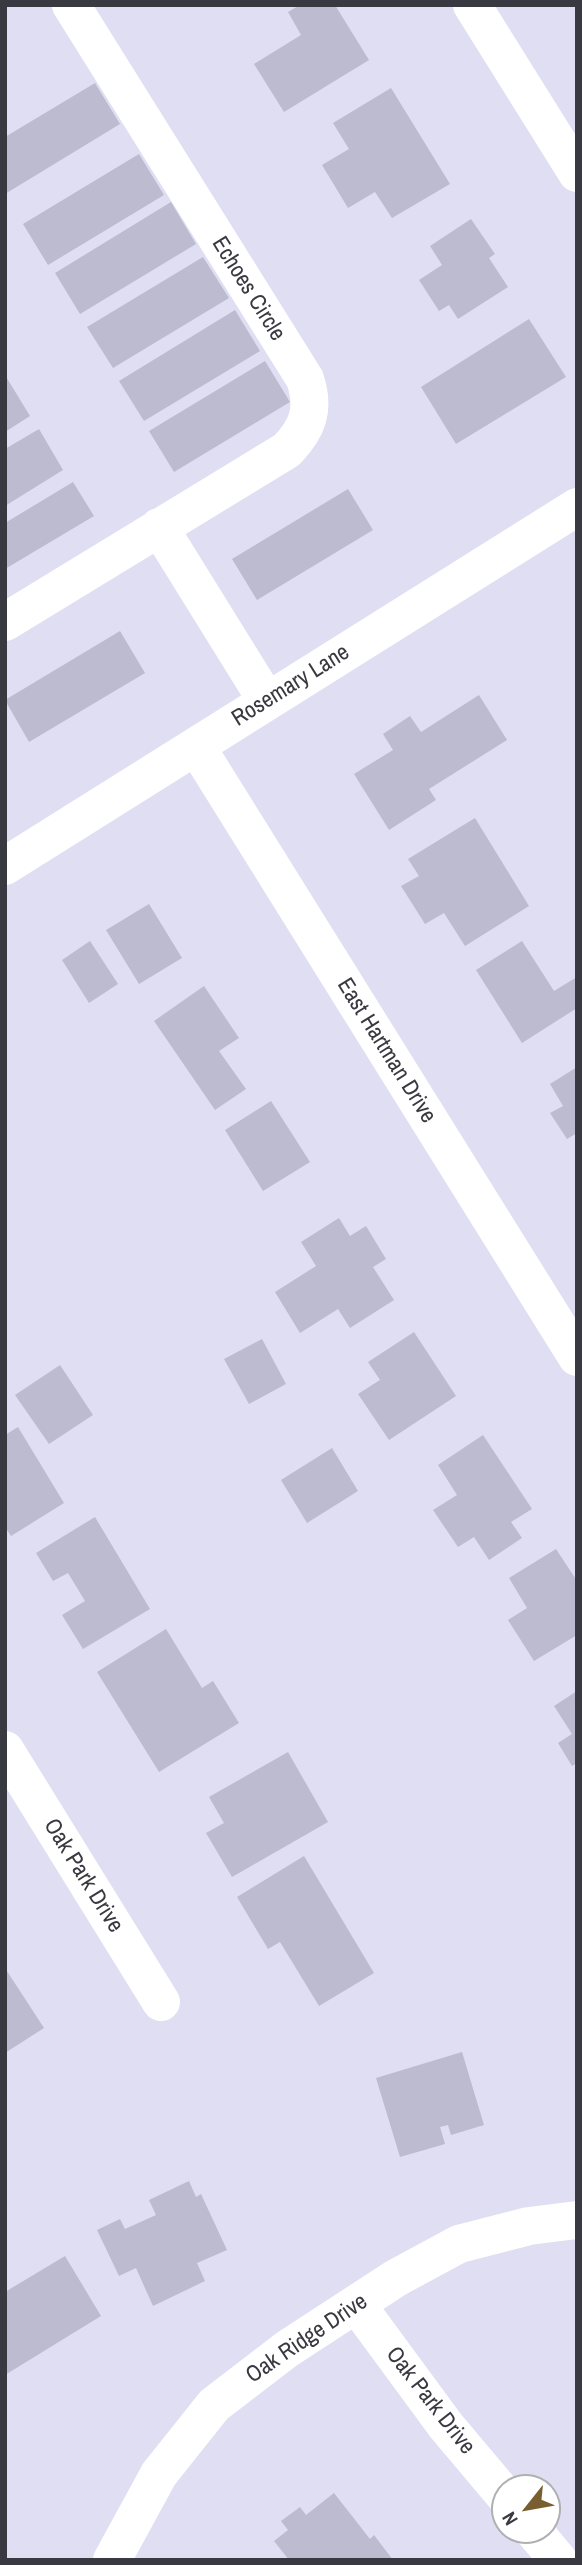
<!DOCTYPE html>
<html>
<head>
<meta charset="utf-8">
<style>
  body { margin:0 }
  #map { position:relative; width:582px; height:2565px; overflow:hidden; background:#dfdef3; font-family:"Archivo Narrow",sans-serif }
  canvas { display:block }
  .frame { position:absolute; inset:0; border:7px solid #393941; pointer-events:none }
  .north { position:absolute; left:491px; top:2474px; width:70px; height:70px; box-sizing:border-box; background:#fff; border:2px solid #b0b0b3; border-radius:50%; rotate:239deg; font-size:19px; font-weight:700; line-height:28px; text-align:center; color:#393941 }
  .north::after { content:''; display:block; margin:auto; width:24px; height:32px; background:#795e30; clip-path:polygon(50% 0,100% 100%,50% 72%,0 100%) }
</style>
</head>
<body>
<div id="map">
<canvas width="582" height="2565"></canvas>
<div class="frame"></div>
<div class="north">N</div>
</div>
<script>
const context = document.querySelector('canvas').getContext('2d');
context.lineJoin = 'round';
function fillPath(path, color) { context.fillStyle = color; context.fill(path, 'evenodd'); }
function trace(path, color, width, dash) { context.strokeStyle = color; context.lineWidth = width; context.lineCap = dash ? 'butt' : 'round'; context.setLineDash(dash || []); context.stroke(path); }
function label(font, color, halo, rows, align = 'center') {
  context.font = font + ' "Archivo Narrow",sans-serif'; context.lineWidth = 5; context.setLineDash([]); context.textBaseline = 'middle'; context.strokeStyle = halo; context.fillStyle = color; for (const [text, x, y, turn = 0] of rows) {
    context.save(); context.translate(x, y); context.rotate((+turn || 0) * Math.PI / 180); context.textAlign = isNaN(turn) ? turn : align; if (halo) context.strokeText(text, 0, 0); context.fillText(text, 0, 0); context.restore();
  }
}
fillPath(new Path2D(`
  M300,5H335L369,60L284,112L254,64L301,35L288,12Z
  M95,83L120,124L5,194V137Z
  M391,88L450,184L392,218L375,192L348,208L322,165L349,149L333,123Z
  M139,154L164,195L48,265L23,224Z
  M171,202L196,244L80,314L55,273Z
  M471,219L495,254L489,258L508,287L458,319L449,305L439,311L419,280L442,265L430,246Z
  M203,257L229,298L113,368L87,327Z
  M235,310L260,351L144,421L119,381Z
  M529,319L566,377L456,444L421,387Z
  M265,361L290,402L174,472L149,431Z
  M5,375L30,416L5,432Z
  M39,429L63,470L5,506V449Z
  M73,482L94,516L5,569V523Z
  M348,489L373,530L257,600L232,559Z
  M120,631L145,673L29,742L5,700Z
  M479,695L507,740L429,789L436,800L389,830L354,774L393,750L383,734L410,716L421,732Z
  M475,818L529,906L465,946L444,913L425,924L401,886L419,876L408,859Z
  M149,904L182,958L139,984L106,930Z
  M90,941L118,984L89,1003L62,960Z
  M522,941L554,991L577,977V1008L522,1043L476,970Z
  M204,986L239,1038L219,1051L246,1089L215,1110L154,1021Z
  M577,1067V1133L567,1139L550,1113L563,1106L550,1084Z
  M271,1101L310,1162L263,1191L225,1130Z
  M339,1218L350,1236L366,1226L386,1259L373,1267L394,1300L350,1328L338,1309L300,1333L275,1292L316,1266L301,1242Z
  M414,1332L456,1396L389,1440L358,1394L380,1380L368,1362Z
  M262,1339L286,1384L249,1404L224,1359Z
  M60,1365L93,1415L49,1444L15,1395Z
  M18,1427L64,1503L11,1536L5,1527V1435Z
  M483,1435L532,1509L511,1522L522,1538L489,1560L474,1537L458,1547L433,1510L457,1495L438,1465Z
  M332,1448L358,1491L307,1523L281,1480Z
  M95,1517L150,1609L83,1649L62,1615L85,1601L68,1573L53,1581L36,1553Z
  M556,1549L577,1581V1635L534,1661L508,1620L527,1608L509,1578Z
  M166,1629L202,1688L213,1681L239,1723L159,1772L97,1672Z
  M577,1691V1763L572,1766L558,1743L572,1734L554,1706Z
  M288,1752L328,1822L232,1877L206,1833L224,1823L209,1797Z
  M304,1856L374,1973L319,2006L280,1942L268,1949L237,1897Z
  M5,1968L44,2028L5,2053Z
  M462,2052L484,2125L451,2135L448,2125L440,2127L445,2144L400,2157L376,2078Z
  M189,2181L196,2197L201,2194L227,2250L197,2263L205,2281L153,2306L136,2268L119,2276L97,2230L120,2219L125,2229L156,2215L149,2200Z
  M65,2256L101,2316L5,2375V2292Z
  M334,2493L370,2539L374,2535L393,2560H289L274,2541L288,2530L281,2521L300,2507L306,2515Z`), '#bcbbcf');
trace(new Path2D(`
  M472,5L577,173
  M159,527L267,701
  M5,622L287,450C308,428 315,409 305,379L71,5
  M196,746L577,1357
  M5,866L577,507
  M5,1750L161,2002
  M357,2305L446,2426L505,2496
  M533,2530L558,2560
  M112,2560L159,2474L214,2405L287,2349L396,2278L459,2244L529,2226L577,2220`), '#fff', 38);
label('23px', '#393941', '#fff', [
  ["Echoes Circle",248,289,58],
  ["Rosemary Lane",291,686,-32],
  ["East Hartman Drive",386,1051,58],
  ["Oak Park Drive",83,1876,58],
  ["Oak Ridge Drive",307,2339,-34],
  ["Oak Park Drive",430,2401,52]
]);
</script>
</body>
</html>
